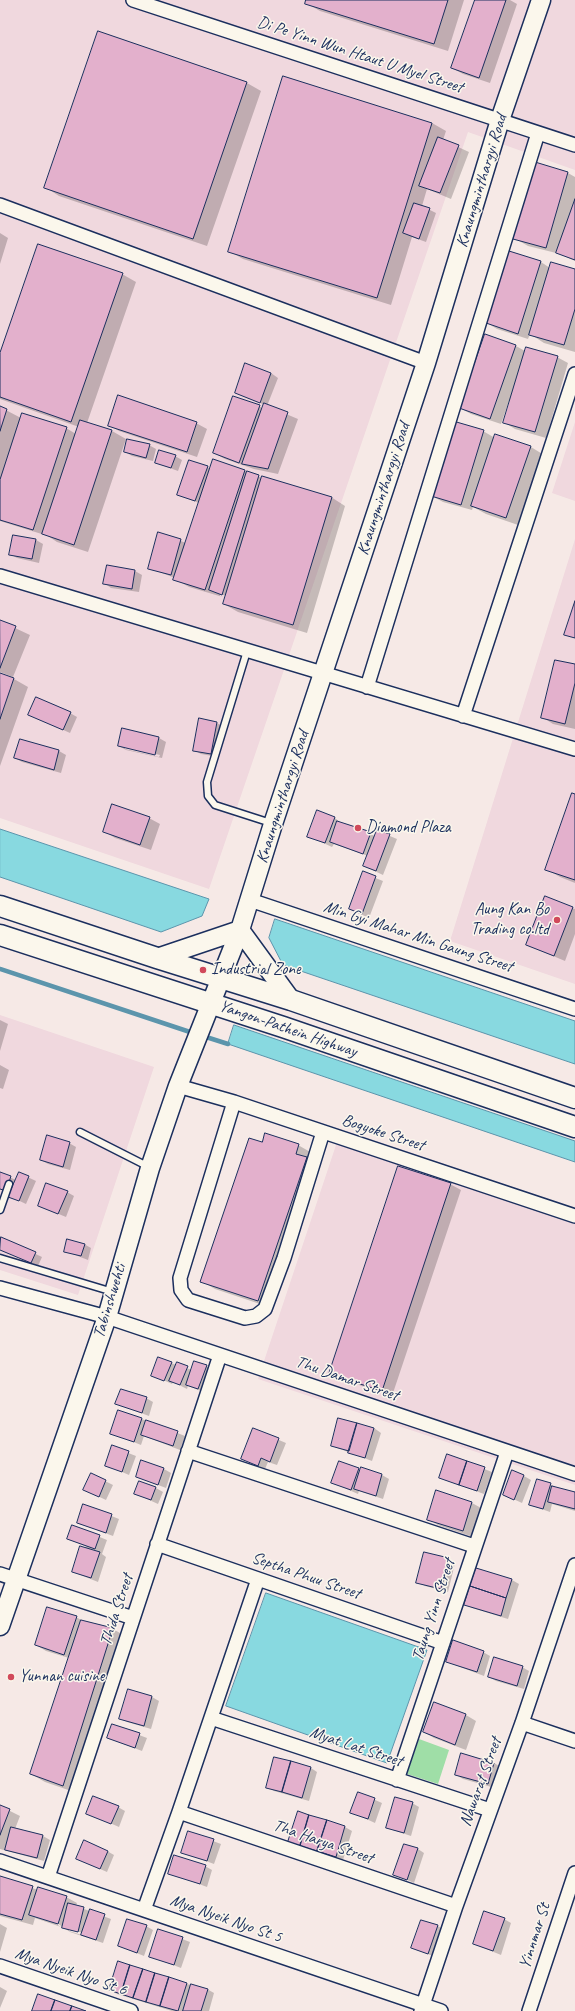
<!DOCTYPE html>
<html>
<head>
<meta charset="utf-8">
<style>
  body { margin:0 }
  canvas { display:block; background:#f6e9e6 }
</style>
</head>
<body>
<canvas width="575" height="2011"></canvas>
<script>
const context = document.querySelector('canvas').getContext('2d');
context.lineJoin = 'round';
function fillPath(path, color) { context.fillStyle = color; context.fill(path, 'evenodd'); }
function trace(path, color, width, dash) { context.strokeStyle = color; context.lineWidth = width; context.lineCap = dash ? 'butt' : 'round'; context.setLineDash(dash || []); context.stroke(path); }
function label(font, color, halo, rows, align = 'center') {
  context.font = font + ' Caveat,sans-serif'; context.lineWidth = 3; context.setLineDash([]); context.textBaseline = 'middle'; context.strokeStyle = halo; context.fillStyle = color; for (const [text, x, y, turn = 0] of rows) {
    context.save(); context.translate(x, y); context.rotate((+turn || 0) * Math.PI / 180); context.textAlign = isNaN(turn) ? turn : align; if (halo) context.strokeText(text, 0, 0); context.fillText(text, 0, 0); context.restore();
  }
}
fillPath(new Path2D(`
  M0,0H575V170L468,132L209,889L0,818Z
  M575,422V501L552,493Z
  M575,539V984L450,941Z
  M0,1015L154,1067L78,1295L0,1270Z
  M338,1139L575,1219V1485L258,1379Z`), '#f0d8de');
fillPath(new Path2D(`
  M419,1739L449,1750L438,1784L407,1774Z`), '#9fdea7');
const water = new Path2D(`
  M0,829L209,899L202,916L161,932L0,877Z
  M275,919L575,1021V1064L283,965L269,938Z
  M234,1025L575,1141V1162L228,1044Z
  M266,1593L427,1650L387,1763L226,1706Z`);
fillPath(water, '#88d9e0');
trace(water, '#5c95ac', 1);
fillPath(new Path2D(`
  M307,0H464L448,51L320,11L306,3Z
  M476,0H510L517,4L490,83L463,74L452,68Z
  M247,83L261,91L207,246L59,196L45,187Z
  M432,123L446,131L443,140L469,152L451,199L427,189L422,206L436,213L426,242L412,237L391,305L243,259L229,251Z
  M536,164L568,173L575,177V261L560,254L528,246L514,238Z
  M0,233L8,238L0,264Z
  M510,252L541,262L550,268L575,270V352L544,343L530,334L528,339L497,329L487,323Z
  M122,274L136,282L87,423L112,431L126,439L88,552L57,542L48,536L0,521V407L21,418L66,428L76,434L79,427L0,399V356Z
  M486,335L516,346L525,351L557,357L568,363L546,438L515,429L505,423L511,402L509,401L501,424L471,414L460,408Z
  M271,373L278,378L267,406L298,419L278,474L254,469L225,459L214,453L259,406L263,409L265,405L236,393Z
  M196,423L207,429L197,457L119,431L109,425Z
  M483,431L495,438L531,447L544,455L521,526L486,514L473,507L472,510L443,502L432,496Z
  M149,445L156,449L153,461L132,456L125,452Z
  M175,456L182,460L178,471L156,463Z
  M207,467L211,469L245,471L262,478L331,497L345,506L307,633L238,612L224,604L226,598L189,587L175,579V578L149,568L159,533L186,543L199,503L178,495ZM220,594L227,596L226,598L220,596Z
  M14,536L36,540L43,544L39,563L17,558L10,554Z
  M108,566L135,571L142,575L139,592L111,588L104,583Z
  M0,621L30,635L13,677L0,672Z
  M575,665V729L553,724L542,717Z
  M0,675L14,679L28,687L0,766Z
  M70,713L77,717L70,733L30,715Z
  M217,723L224,727L218,757L201,754L194,750Z
  M159,738L166,742L162,758L126,750L119,746ZM125,747L160,755L159,757L125,749Z
  M20,740L59,751L66,755L61,773L22,762L15,758Z
  M575,795V883L560,877L546,869Z
  M149,818L160,824L151,850L115,838L104,831Z
  M335,818L341,823L375,836L378,831L397,839L383,875L364,866L368,856L334,844L332,847L308,836Z
  M363,873L383,881L369,918L350,909Z
  M572,908L575,909V934L565,961L527,945Z
  M0,1020L8,1024L0,1051Z
  M0,1065L9,1070L3,1089L0,1088Z
  M69,1143L76,1147L70,1170L48,1164L41,1160Z
  M262,1144L298,1145L312,1153L310,1160L320,1166L272,1308L215,1289L201,1281Z
  M0,1173L16,1180L19,1173L36,1181L26,1204L9,1196L11,1193L0,1189Z
  M450,1184L461,1190L392,1396L341,1379L330,1373Z
  M67,1192L74,1196L66,1217L39,1206Z
  M2,1238L42,1257L38,1266L0,1249Z
  M84,1244L91,1248L88,1260L65,1251Z
  M171,1363L192,1370L206,1366L213,1370L206,1393L188,1386L187,1389L173,1382L172,1384L152,1375Z
  M146,1398L153,1402L149,1416L117,1404Z
  M142,1419L185,1436L180,1450L144,1436L141,1445L111,1433Z
  M374,1428L381,1433L372,1461L332,1446Z
  M253,1429L286,1443L277,1465L268,1462L265,1469L242,1459Z
  M113,1447L136,1456L129,1475L106,1465Z
  M448,1455L492,1472L484,1494L440,1478Z
  M340,1463L361,1471L362,1469L382,1475L389,1479L383,1499L359,1491L358,1494L333,1483Z
  M164,1469L171,1473L166,1488L137,1477Z
  M91,1474L113,1485L106,1500L91,1493Z
  M524,1476L531,1480L522,1503L511,1498Z
  M550,1484L557,1488L575,1493V1511L552,1504L550,1512L530,1505Z
  M156,1488L163,1492L158,1504L136,1494Z
  M437,1492L472,1503L483,1509L473,1537L438,1525L428,1519Z
  M84,1505L119,1519L113,1536L78,1523Z
  M73,1526L107,1540L102,1554L106,1557L98,1582L73,1572L81,1547H87L68,1539Z
  M448,1559L455,1563L448,1592L425,1586L418,1582Z
  M477,1569L512,1580L519,1584L508,1619L472,1608L465,1604Z
  M76,1617L83,1621L113,1629L127,1637L77,1793L45,1782L31,1774L69,1658L46,1651L36,1645Z
  M483,1652L490,1656L484,1676L447,1662Z
  M522,1667L529,1671L524,1689L496,1681L489,1677Z
  M129,1690L152,1697L159,1701L151,1729L127,1722L120,1718Z
  M434,1703L466,1715L476,1721L466,1750L434,1738L424,1732Z
  M113,1725L147,1738L142,1751L108,1738Z
  M461,1755L494,1763L501,1767L495,1788L463,1779L456,1775Z
  M311,1768L317,1772L309,1801L274,1791L267,1787Z
  M359,1793L382,1803L375,1823L351,1812Z
  M412,1803L419,1807L411,1836L387,1828Z
  M0,1806L20,1816L15,1829L43,1836L50,1840L44,1861L0,1849Z
  M118,1807L125,1811L119,1827L87,1813Z
  M299,1813L345,1827L352,1831L343,1860L296,1846L289,1842Z
  M189,1832L221,1844L214,1864L182,1852Z
  M418,1849L424,1853L414,1883L394,1874Z
  M107,1851L114,1855L107,1872L84,1862Z
  M205,1866L212,1870L207,1887L169,1873Z
  M0,1877L38,1890L66,1897L77,1903L76,1906L111,1919L103,1943L70,1932L54,1921L53,1922L61,1927L35,1918L33,1925L0,1916ZM69,1929L83,1933L82,1935L69,1931Z
  M504,1919L511,1923L501,1955L474,1944Z
  M0,1924L7,1928L0,1952Z
  M146,1926L153,1930L144,1956L119,1946Z
  M438,1926L444,1930L435,1957L413,1948Z
  M159,1930L190,1942L181,1968L150,1956Z
  M187,1984L207,1989L214,1993L209,2011H172L117,1994L110,1990Z
  M0,1987L7,1991L0,2008Z`), '#0003');
trace(new Path2D(`
  M0,969L196,1034
  M203,1036L228,1044`), '#5c95ac', 4.5);
const building = new Path2D(`
  M306,0H448L434,44L305,4Z
  M475,0H506L479,78L451,68Z
  M98,31L247,82L193,239L44,188Z
  M283,76L432,123L377,298L228,252Z
  M438,137L459,145L440,193L419,186Z
  M535,162L568,172L546,248L513,239Z
  M575,199V260L556,253Z
  M414,203L430,208L419,239L403,233Z
  M38,244L123,273L71,422L0,397V353Z
  M509,251L541,261L518,334L486,323Z
  M551,262L575,269V309L564,345L529,335Z
  M485,334L516,345L490,419L459,408Z
  M526,347L558,356L535,432L503,423Z
  M245,363L271,373L260,403L235,393Z
  M118,395L197,422L187,452L108,426Z
  M233,396L260,405L239,463L213,453Z
  M264,403L288,412L268,469L242,464Z
  M0,406L7,409L0,431Z
  M22,413L67,427L33,530L0,520V480Z
  M80,420L112,430L74,545L42,534Z
  M453,421L484,430L461,505L431,496Z
  M495,434L531,446L506,518L471,506Z
  M127,439L150,444L146,458L124,452Z
  M159,450L176,455L171,468L155,463Z
  M213,459L245,470L205,590L173,580Z
  M189,460L208,466L195,501L177,495Z
  M247,471L259,475L222,595L209,590Z
  M262,476L332,497L293,625L223,604Z
  M158,532L181,539L171,575L148,569Z
  M13,535L36,539L32,559L9,555Z
  M107,565L135,570L132,589L103,584Z
  M575,601V638L564,635Z
  M0,620L16,626L0,668Z
  M555,660L575,664V683L565,724L541,718Z
  M0,673L14,678L0,719Z
  M36,697L71,712L63,730L28,715Z
  M199,718L217,722L211,754L193,751Z
  M122,728L159,737L155,755L118,746Z
  M20,739L59,750L54,770L14,758Z
  M572,793L575,794V880L545,870Z
  M112,804L150,817L140,845L103,832Z
  M317,810L335,817L325,843L307,837Z
  M337,821L371,832L363,854L330,842Z
  M377,830L390,834L376,871L363,866Z
  M363,871L376,876L362,914L349,909Z
  M545,896L573,907L554,956L526,945Z
  M265,1133L299,1144L296,1154L307,1157L258,1301L200,1282L249,1138L262,1142Z
  M47,1135L70,1142L63,1167L40,1160Z
  M398,1166L451,1183L382,1391L329,1374Z
  M0,1172L11,1176L6,1191L0,1189Z
  M19,1172L29,1176L19,1201L8,1197Z
  M46,1183L68,1191L58,1214L38,1206Z
  M1,1237L36,1252L31,1263L0,1250Z
  M67,1239L85,1244L81,1256L64,1252Z
  M158,1357L172,1362L164,1381L151,1376Z
  M194,1361L207,1365L198,1389L186,1385Z
  M177,1362L188,1366L180,1385L169,1381Z
  M121,1389L147,1397L142,1413L115,1404Z
  M118,1410L142,1418L134,1442L110,1434Z
  M338,1418L357,1423L349,1451L331,1446Z
  M146,1420L178,1431L173,1446L141,1435Z
  M357,1423L374,1428L365,1458L348,1453Z
  M253,1428L279,1438L270,1462L261,1458L258,1466L241,1459Z
  M112,1445L129,1451L122,1472L105,1466Z
  M447,1454L467,1461L459,1485L439,1478Z
  M141,1460L164,1468L158,1485L136,1477Z
  M339,1461L359,1468L351,1490L331,1483Z
  M467,1461L485,1467L477,1491L459,1485Z
  M361,1467L382,1474L376,1496L354,1489Z
  M512,1470L524,1475L514,1500L503,1495Z
  M91,1473L106,1480L99,1497L83,1490Z
  M537,1479L551,1483L543,1509L529,1505Z
  M139,1481L156,1487L151,1500L134,1494Z
  M552,1486L575,1492V1509L548,1502Z
  M436,1490L472,1502L463,1531L427,1520Z
  M83,1504L112,1514L106,1533L77,1523Z
  M72,1525L100,1535L95,1549L67,1539Z
  M80,1546L100,1552L91,1578L72,1572Z
  M424,1552L449,1558L441,1589L416,1583Z
  M476,1568L512,1579L506,1598L470,1586Z
  M470,1586L506,1598L501,1616L464,1605Z
  M47,1607L77,1616L64,1655L35,1645Z
  M81,1620L113,1628L63,1786L30,1774Z
  M453,1640L484,1651L477,1672L446,1662Z
  M494,1657L523,1666L517,1686L488,1677Z
  M128,1689L152,1696L144,1726L119,1719Z
  M434,1702L466,1714L455,1745L423,1732Z
  M112,1724L140,1733L135,1748L107,1738Z
  M461,1753L494,1763L488,1784L455,1775Z
  M274,1757L291,1761L282,1792L266,1788Z
  M291,1761L311,1767L302,1798L282,1792Z
  M358,1792L375,1798L368,1819L350,1813Z
  M93,1796L119,1806L111,1824L86,1814Z
  M395,1797L413,1802L404,1833L386,1828Z
  M0,1805L10,1809L0,1835Z
  M298,1811L309,1815L300,1846L288,1842Z
  M309,1815L327,1820L317,1851L300,1846Z
  M327,1820L345,1826L336,1857L317,1851Z
  M11,1827L43,1835L37,1858L5,1850Z
  M188,1831L214,1839L207,1861L181,1853Z
  M84,1840L108,1851L100,1869L76,1859Z
  M404,1844L418,1848L407,1880L393,1875Z
  M174,1855L206,1865L200,1884L168,1874Z
  M0,1876L33,1886L22,1920L0,1914Z
  M38,1887L67,1896L58,1924L29,1915Z
  M68,1903L84,1907L78,1932L62,1928Z
  M90,1909L105,1914L96,1940L81,1935Z
  M484,1911L505,1918L493,1951L473,1944Z
  M127,1919L147,1925L137,1953L118,1946Z
  M421,1920L438,1925L428,1954L411,1948Z
  M158,1929L183,1937L174,1965L149,1957Z
  M118,1961L130,1965L121,1994L109,1990Z
  M130,1965L143,1969L133,1998L121,1994Z
  M143,1969L155,1973L146,2002L133,1998Z
  M155,1973L169,1977L160,2006L146,2002Z
  M169,1977L187,1983L178,2011L160,2006Z
  M191,1984L208,1989L201,2011H183Z
  M38,1994L55,2000L51,2011H32Z
  M55,2000L72,2006L70,2011H51Z
  M72,2006L86,2011H70Z`);
fillPath(building, '#e3b0cc');
trace(building, '#1b2f5e', 1);
const lane = new Path2D(`
  M247,651L207,782L208,796L215,805L271,823
  M80,1132L149,1167
  M0,1210L9,1184
  M0,1258L113,1292`);
const street = new Path2D(`
  M133,0L575,145
  M0,205L426,363
  M0,576L575,749
  M367,687L538,133
  M463,716L575,374
  M250,900L575,1009
  M178,1086L234,1102L575,1216
  M234,1102L180,1278L181,1290L188,1300L245,1318L256,1316L265,1309L284,1258L323,1132
  M0,1288L107,1317L575,1474
  M188,1451L474,1546
  M157,1544L443,1643
  M0,1574L133,1618
  M211,1718L490,1810
  M522,1723L575,1741
  M397,1780L507,1452
  M179,1812L456,1906
  M0,1861L441,2011
  M48,1877L220,1355
  M144,1910L179,1812L258,1579
  M0,1966L131,2011
  M421,2011L456,1906L522,1723L575,1565
  M529,2011L575,1873`);
const secondary = new Path2D(`
  M240,930L291,1000
  M157,958L240,930
  M0,1626L107,1317L150,1168L178,1086L240,930L273,824L426,363L500,120L541,0`);
const primary = new Path2D(`
  M0,906L157,958L291,1000L575,1098
  M0,935L283,1027L575,1127`);
trace(lane, '#1b2f5e', 9);
trace(street, '#1b2f5e', 16);
trace(secondary, '#1b2f5e', 21);
trace(primary, '#1b2f5e', 23);
trace(lane, '#fbf7ec', 6);
trace(street, '#fbf7ec', 13);
trace(secondary, '#fbf7ec', 18);
trace(primary, '#fbf7ec', 20);
for (const [x, y, r, color] of [
  [358,828,4,"#d1495b"],
  [557,920,4,"#d1495b"],
  [203,970,4,"#d1495b"],
  [11,1677,4,"#d1495b"]
]) { const dot = new Path2D(); dot.arc(x, y, r, 0, 2 * Math.PI); context.fillStyle = color; context.fill(dot); trace(dot, '#fbf7ec', 1.5); }
label('17px', '#1b2f5e', '#fbf7ec', [
  ["Di Pe Yinn Wun Htaut U Myel Street",360,55,18],
  ["Knaungminthargyi Road",482,181,-73],
  ["Knaungminthargyi Road",384,489,-72],
  ["Knaungminthargyi Road",283,797,-72],
  ["Min Gyi Mahar Min Gaung Street",418,937,18],
  ["Yangon-Pathein Highway",288,1029,19],
  ["Bogyoke Street",383,1133,18],
  ["Tabinshwehti",110,1301,-73],
  ["Thu Damar Street",347,1379,19],
  ["Septha Phuu Street",306,1576,19],
  ["Thida Street",117,1610,-72],
  ["Taung Yinn Street",434,1610,-72],
  ["Myat Lat Street",356,1747,18],
  ["Nawarat Street",481,1782,-70],
  ["Tha Harya Street",323,1842,19],
  ["Mya Nyeik Nyo St 5",226,1919,19],
  ["Yinnmar St",535,1936,-72],
  ["Mya Nyeik Nyo St 6",71,1972,19]
]);
label('17px', '#1b2f5e', '#fbf7ec', [
  ["Diamond Plaza",366,828],
  ["Aung Kan Bo",549,910,"right"],
  ["Trading co.ltd",549,930,"right"],
  ["Industrial Zone",211,970],
  ["Yunnan cuisine",19,1677]
], 'left');
</script>
</body>
</html>
